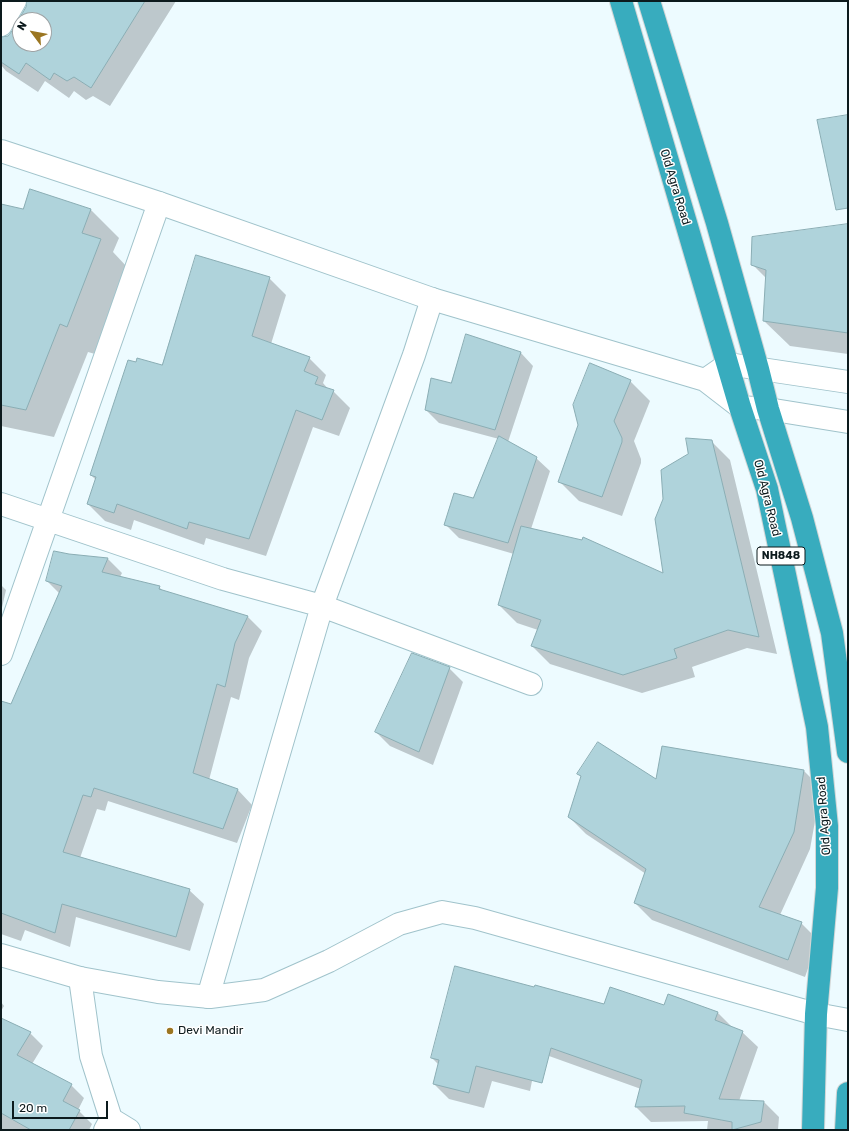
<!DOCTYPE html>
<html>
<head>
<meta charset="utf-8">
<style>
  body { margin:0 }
  #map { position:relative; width:849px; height:1131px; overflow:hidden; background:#edfbff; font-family:Rubik,sans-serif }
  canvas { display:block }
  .frame { position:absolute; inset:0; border:2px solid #0c1a1d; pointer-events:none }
  .north { position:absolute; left:12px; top:12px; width:40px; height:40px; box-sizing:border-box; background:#fff; border:1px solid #9ea3a5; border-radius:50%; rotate:302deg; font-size:11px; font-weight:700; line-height:16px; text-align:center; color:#0c1a1d }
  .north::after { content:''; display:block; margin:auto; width:14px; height:18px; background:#9b7621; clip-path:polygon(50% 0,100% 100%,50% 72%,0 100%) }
  .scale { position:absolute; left:12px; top:1101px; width:96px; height:18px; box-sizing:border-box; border:2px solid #0c1a1d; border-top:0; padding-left:5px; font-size:12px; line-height:14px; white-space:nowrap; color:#0c1a1d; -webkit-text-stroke:3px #fff; paint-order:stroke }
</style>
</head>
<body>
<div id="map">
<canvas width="849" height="1131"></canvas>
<div class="frame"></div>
<div class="north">N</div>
<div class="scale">20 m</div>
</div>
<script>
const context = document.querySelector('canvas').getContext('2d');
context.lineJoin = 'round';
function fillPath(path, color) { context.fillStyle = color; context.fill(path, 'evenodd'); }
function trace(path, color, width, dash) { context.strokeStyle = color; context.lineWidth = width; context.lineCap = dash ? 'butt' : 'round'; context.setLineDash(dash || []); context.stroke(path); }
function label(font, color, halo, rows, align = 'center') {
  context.font = font + ' Rubik,sans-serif'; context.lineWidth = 3; context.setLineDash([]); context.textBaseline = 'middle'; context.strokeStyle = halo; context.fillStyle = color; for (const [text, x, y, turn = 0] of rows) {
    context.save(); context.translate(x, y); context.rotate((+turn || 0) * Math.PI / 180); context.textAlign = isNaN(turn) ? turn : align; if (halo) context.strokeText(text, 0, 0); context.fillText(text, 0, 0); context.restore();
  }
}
fillPath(new Path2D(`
  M28,1H176L110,106L93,96L86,100L74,91L69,98L45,81L38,92L6,71L1,65V38L7,37L13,32L27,7ZM20,20H44V44H20Z
  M30,190L91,210L119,238L113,252L128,268L95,354L88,352L54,437L1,426V215L23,210Z
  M848,225V354L790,346L764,321L767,279L752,264Z
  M269,278L286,295L271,344L309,358L326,375L323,383L329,390L333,391L350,408L339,436L313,427L266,556L206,538L204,545L134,520L131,530L105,521L88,504L96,480L91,475L163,366Z
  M521,353L533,366L508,442L536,458L550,471L531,529L664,575L711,441L730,460L777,654L747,648L692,667L695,677L642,693L550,664L532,646L538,630L517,623L499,605L514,554L459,538L445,524L473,499L499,439L439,423L426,410L451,385Z
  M630,381L650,401L634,441L641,459V463L622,516L579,501L559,481Z
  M69,555L108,559L122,573L120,577L159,587L163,591L247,616L262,631L249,658L239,700L231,697L209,780L238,790L252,805L237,843L108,801L105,811L97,809L80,858L189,890L204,904L190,951L76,917L70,947L25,930L21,941L1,934V702L12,705L60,594L47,581Z
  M1,585L6,590L1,612Z
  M449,668L463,682L433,765L390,746L376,732Z
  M663,747L804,771L821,788L810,849L780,915L801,923L818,940L805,977L652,920L635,903L646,874L586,834L569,817L582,777L578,774L657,781Z
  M1,1002L4,1006L1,1011Z
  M604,1005L664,1006L717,1012L733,1028L742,1032L758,1047L739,1101L764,1102L779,1117L778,1130H707L708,1121L651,1122L636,1107L641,1089L549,1056L538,1051L530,1091L492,1081L484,1108L449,1099L434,1084L439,1065L432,1058Z
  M1,1019L30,1033L43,1046L32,1064L71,1085L84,1098L78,1110L92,1124L89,1130H1Z`), '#0003');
const building = new Path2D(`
  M27,1H145L91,88L74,77L67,81L54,73L50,80L26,63L19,74L1,62V37L8,36L12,31L26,7ZM20,20H44V44H20Z
  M848,115V208L836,210L817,120Z
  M30,189L91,209L82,233L101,239L67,327L60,324L26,410L1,405V204L23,209Z
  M848,224V333L763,321L766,270L751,265L752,237Z
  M196,255L270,277L252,336L310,357L304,371L318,377L315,384L334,390L322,420L296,410L249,539L189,522L187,529L117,504L114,513L87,504L96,477L90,475L128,360L136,362L137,358L162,365Z
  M466,334L521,352L495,430L425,410L431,378L451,383Z
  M590,363L631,380L614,421L622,438V442L602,497L558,482L578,425L573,405Z
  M499,436L537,457L508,543L444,525L454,493L473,498Z
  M686,438L712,440L759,637L728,630L674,649L677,658L623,675L531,646L541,620L498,605L521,526L582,540L583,537L663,573L655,519L663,499L661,470L688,454Z
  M54,551L69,554L108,558L102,572L160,586L159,589L248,616L235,643L225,687L217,684L193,773L238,789L223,829L94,788L91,797L83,795L63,852L190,889L176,937L62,904L55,933L1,913V701L11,704L62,586L46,581Z
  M412,653L450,667L419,752L375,732Z
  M598,742L656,779L662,746L804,770L794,832L759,907L802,922L788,960L634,903L646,869L568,817L581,776L577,774Z
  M455,966L534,987L535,985L604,1004L610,987L664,1005L668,994L718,1012L715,1020L743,1031L719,1099L764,1101L761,1122L732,1130V1122L684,1113L685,1106L635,1107L642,1080L551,1048L542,1083L476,1066L469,1093L433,1084L439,1060L431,1058Z
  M1,1018L31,1032L17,1055L72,1084L63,1101L80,1110L69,1130H31L1,1113Z`);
fillPath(building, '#afd3db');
trace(building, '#8aadb4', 1);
const minor = new Path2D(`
  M1,25L15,1
  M1,504L223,579L322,606L531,684
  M1,654L159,203
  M80,978L91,1056L111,1119L105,1130
  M208,997L322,606L414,355L432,299
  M111,1119L129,1130`);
const tertiary = new Path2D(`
  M1,151L159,203L432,299L705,380
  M848,382L728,364L705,380L740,407L768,409L848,422`);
const secondary = new Path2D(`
  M1,955L80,978L158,992L210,997L264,990L329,961L399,924L442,912L475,918L816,1014L848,1020`);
const trunk = new Path2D(`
  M621,1L740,407L767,489L817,727L827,826V888L816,1014L813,1130
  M649,1L717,223L758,369L768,409L802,518L832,633L848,752
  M846,1130L848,1093`);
trace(minor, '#a0c3cb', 24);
trace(tertiary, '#a0c3cb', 24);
trace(secondary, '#a0c3cb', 24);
trace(trunk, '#d3d6d6', 24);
trace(minor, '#fff', 22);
trace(tertiary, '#fff', 22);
trace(secondary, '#fff', 22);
trace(trunk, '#38acbe', 22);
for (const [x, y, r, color] of [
  [170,1031,4,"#9b7621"]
]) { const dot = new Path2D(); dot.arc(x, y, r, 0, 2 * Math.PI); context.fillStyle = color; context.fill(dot); trace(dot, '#fff', 1.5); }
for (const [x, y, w] of [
  [781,556,48]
]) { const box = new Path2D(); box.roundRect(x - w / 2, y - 9, w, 18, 3); context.fillStyle = '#fff'; context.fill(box); trace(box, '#0c1a1d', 1); }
label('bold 11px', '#0c1a1d', null, [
  ["NH848",781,556]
]);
label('12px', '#0c1a1d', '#fff', [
  ["Old Agra Road",675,187,73],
  ["Old Agra Road",767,498,76],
  ["Old Agra Road",824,816,-94]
]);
label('12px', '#0c1a1d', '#fff', [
  ["Devi Mandir",178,1031]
], 'left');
</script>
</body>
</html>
